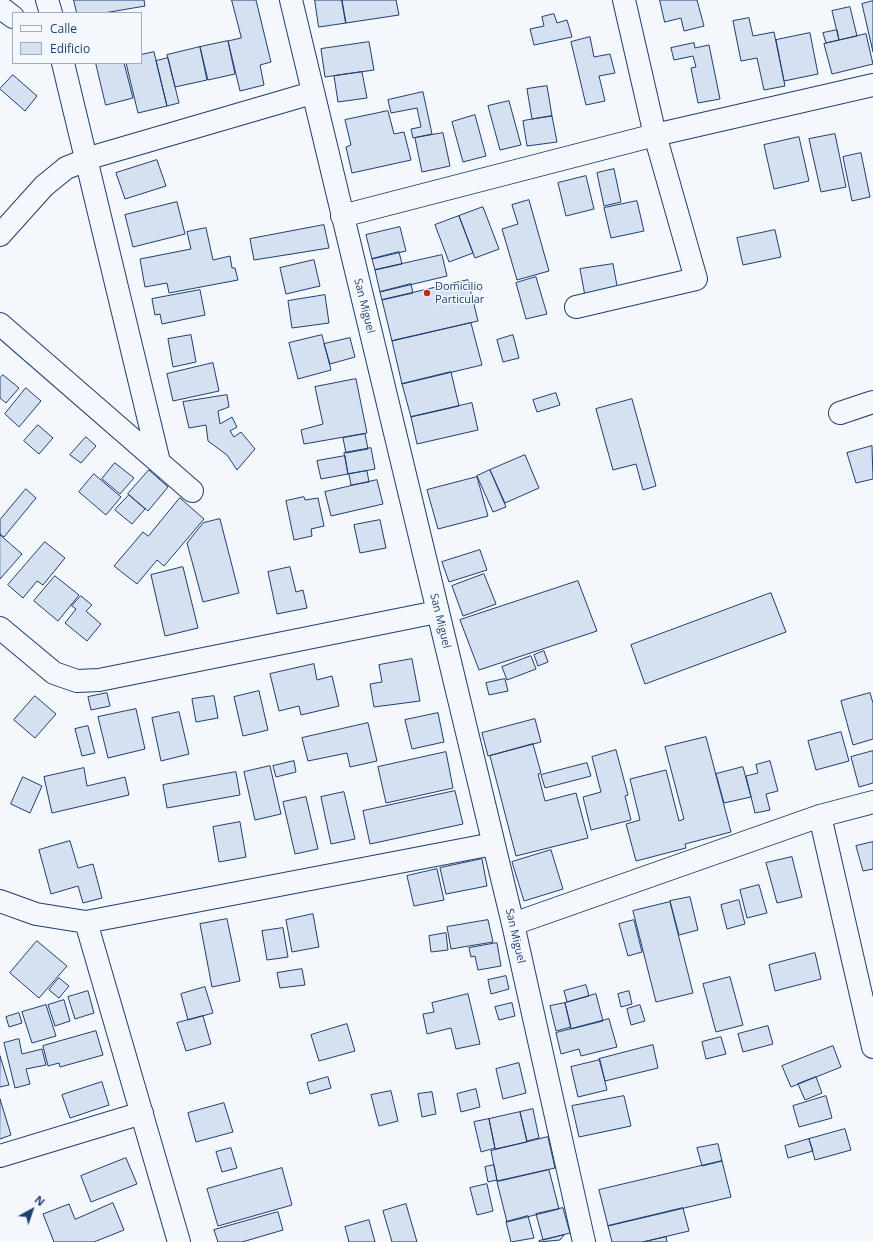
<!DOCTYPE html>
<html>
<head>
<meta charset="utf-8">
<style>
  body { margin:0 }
  #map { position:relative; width:873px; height:1242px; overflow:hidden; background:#f4f7fb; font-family:"Open Sans",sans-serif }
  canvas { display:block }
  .legend { position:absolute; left:12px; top:12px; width:130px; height:52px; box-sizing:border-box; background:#f4f7fb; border:1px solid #9eadc5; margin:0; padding:5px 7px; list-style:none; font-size:12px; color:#1d3f73 }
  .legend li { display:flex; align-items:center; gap:8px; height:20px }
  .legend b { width:20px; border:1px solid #9eadc5 }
  .north { position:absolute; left:12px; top:1190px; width:40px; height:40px; -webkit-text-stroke:3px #f4f7fb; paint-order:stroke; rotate:40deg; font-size:11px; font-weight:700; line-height:16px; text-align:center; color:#1d3f73 }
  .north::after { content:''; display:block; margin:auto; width:14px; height:18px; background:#1d3f73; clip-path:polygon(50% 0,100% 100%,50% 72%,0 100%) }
</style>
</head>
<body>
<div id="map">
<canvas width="873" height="1242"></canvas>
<ul class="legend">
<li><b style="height:5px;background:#f4f7fb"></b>Calle</li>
<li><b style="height:11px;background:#d5e0f0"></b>Edificio</li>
</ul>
<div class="north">N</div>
</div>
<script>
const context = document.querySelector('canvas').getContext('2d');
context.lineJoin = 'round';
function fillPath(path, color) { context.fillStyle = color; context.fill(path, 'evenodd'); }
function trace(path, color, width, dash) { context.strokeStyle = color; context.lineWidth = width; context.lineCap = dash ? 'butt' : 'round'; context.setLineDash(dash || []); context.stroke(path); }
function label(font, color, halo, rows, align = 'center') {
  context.font = font + ' "Open Sans",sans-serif'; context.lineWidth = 3; context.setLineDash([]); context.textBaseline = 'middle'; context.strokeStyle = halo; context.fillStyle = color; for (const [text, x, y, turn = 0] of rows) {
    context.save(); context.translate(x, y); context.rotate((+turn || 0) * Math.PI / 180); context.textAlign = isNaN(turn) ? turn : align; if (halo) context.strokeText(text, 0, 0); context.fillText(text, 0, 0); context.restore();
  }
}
const building = new Path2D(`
  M74,0H144L145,6L104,13H77Z
  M232,0H256L271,62L260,65L264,85L240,91L228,41L241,38Z
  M315,0H342L346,23L319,27Z
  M342,0H396L399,15L346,23Z
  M660,0H697L704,26L684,31L681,18L665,22Z
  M873,1V52L862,4Z
  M850,7L857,36L839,40L832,11Z
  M554,14L557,23L567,20L572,37L534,45L530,29L544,26L542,17Z
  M749,18L753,36L774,32L785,86L764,90L757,58L741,61L733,21Z
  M837,30L839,40L826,43L823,33Z
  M810,33L818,74L784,81L776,40Z
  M866,34L873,64L832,74L824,44Z
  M590,37L594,57L610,54L615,73L599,76L605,101L586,105L571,42Z
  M228,41L235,74L208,80L200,47Z
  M369,42L374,70L325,77L321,49Z
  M694,43L695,48L709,45L720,99L698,103L691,68L696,67L693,56L674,60L671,48Z
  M200,47L207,80L175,87L167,55Z
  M154,52L167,106L138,113L126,63H141V55Z
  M168,58L179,103L167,106L156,61Z
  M96,63H124L133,98L106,105Z
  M362,72L367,98L338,102L334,76Z
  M13,75L37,96L25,111L0,89Z
  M547,86L552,116L532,119L527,89Z
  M423,92L432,134L413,138L411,129L421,127L417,108L391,113L388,100Z
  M509,101L521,145L500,150L488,106Z
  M388,111L394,134L404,132L411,160L352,173L346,147L351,145L345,120Z
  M475,115L486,156L463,162L452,122Z
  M552,116L557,142L527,146L523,121Z
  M443,133L450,166L422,172L415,138Z
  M835,134L846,187L821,192L809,139Z
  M799,137L809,181L774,189L764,145Z
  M861,153L870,197L852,201L843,157Z
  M157,160L166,186L125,199L116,173Z
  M614,169L621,202L604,206L597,173Z
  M586,176L594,209L566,216L558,183Z
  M529,200L549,271L517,280L502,229L518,224L512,205Z
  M637,201L644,231L611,238L604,208Z
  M177,202L185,234L133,247L125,215Z
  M483,207L499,249L475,258L459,216Z
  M459,216L473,253L449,262L435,225Z
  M324,225L329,248L254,260L250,239Z
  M400,227L406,251L372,259L366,235Z
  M206,228L213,260L230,256L232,268H235L238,280L169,293L167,283L145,287L140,259L191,249L187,232Z
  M775,230L781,257L743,265L737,238Z
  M399,252L402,264L375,270L372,259Z
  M442,255L447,276L380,292L375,270Z
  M314,260L320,286L286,294L280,268Z
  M613,264L618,291L585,296L580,269Z
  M536,277L547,314L526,319L516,283Z
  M468,280L478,321L392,341L382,300Z
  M411,284L413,293L382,300L380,292Z
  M200,290L205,315L162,324L160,314L155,315L152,299Z
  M325,295L329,323L292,328L288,301Z
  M471,323L482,365L402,384L392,341Z
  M191,335L196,362L173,367L168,339Z
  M322,335L331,370L298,379L289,343Z
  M513,335L519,358L503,362L497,340Z
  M350,338L355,357L330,364L324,344Z
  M213,363L219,391L173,401L167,374Z
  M451,372L459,406L411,417L402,384Z
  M3,375L19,388L6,403L0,398V378Z
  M356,379L367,433L304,444L301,430L323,424L315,387Z
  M26,388L41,401L19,427L5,414Z
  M556,393L560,405L537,412L533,400Z
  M227,395L229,407L218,411L220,424L232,417L237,427L230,431L234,437L241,432L255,449L237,470L227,455L208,441L206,425L189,428L183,402Z
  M632,399L656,486L643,490L636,464L613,470L596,409Z
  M472,403L478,430L417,444L411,417Z
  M38,425L53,438L39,454L24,441Z
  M365,434L368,449L346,453L343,438Z
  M86,437L96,446L81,463L70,455Z
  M872,446L873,479L856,483L847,453Z
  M371,448L375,469L348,474L344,453Z
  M525,455L539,488L505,503L490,470Z
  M345,456L348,474L321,479L317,461Z
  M115,463L134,478L120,494L102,479Z
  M149,470L168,487L148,511L128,494Z
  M490,470L506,507L493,512L477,476Z
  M367,471L369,482L351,485L349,474Z
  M94,474L121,497L106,515L79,492Z
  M477,477L488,516L438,529L427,490Z
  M377,480L383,504L331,516L325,492Z
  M26,489L36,498L4,537L0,534V520Z
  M129,495L145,509L132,524L115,510Z
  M304,497L305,500L318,498L324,526L311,529L312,536L294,540L286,501Z
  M180,498L204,519L164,566L157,560L137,584L114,566L143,532L148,536Z
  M220,519L239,593L203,602L187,543L203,523Z
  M380,520L386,548L360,553L354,525Z
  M0,535L22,554L0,579Z
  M45,542L65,558L43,585L37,581L23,598L8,585Z
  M480,550L487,570L449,582L442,562Z
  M183,567L198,628L165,636L151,575Z
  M290,567L296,592L303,590L307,608L277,614L268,572Z
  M484,574L496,604L463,616L452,586Z
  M55,576L79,595L58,621L34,601Z
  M578,581L597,631L479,670L460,620Z
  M771,593L786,632L645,684L631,645Z
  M81,596L92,605L86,611L101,624L87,641L65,623L76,609L72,606Z
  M544,651L548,662L538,666L534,655Z
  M531,656L536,669L507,680L502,667Z
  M412,659L420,701L374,707L370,684L382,682L379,665Z
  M314,664L317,680L332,676L339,706L301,715L299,706L279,711L270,674Z
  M505,679L508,691L489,695L486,683Z
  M259,691L268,730L243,736L234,697Z
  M107,693L110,706L91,710L88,697Z
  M870,693L873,703V739L853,745L841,701Z
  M35,696L56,714L35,738L14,720Z
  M214,696L218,718L196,722L192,699Z
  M136,709L145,749L108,758L98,717Z
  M179,712L189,754L161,761L152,718Z
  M438,713L444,742L412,749L405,720Z
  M535,719L541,742L488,756L482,733Z
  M368,723L377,761L350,767L347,753L308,761L302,738Z
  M88,726L95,753L82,756L75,729Z
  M841,732L849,761L816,770L808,741Z
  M706,737L731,832L685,844L686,848L636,861L626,824L640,820L630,779L666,770L679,821L684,819L665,747Z
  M533,744L541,773L538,774L545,801L576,793L588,838L516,856L490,756Z
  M616,750L628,795L625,796L631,820L591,830L583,797L601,792L592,757Z
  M873,751V783L859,787L851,757Z
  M446,752L453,788L386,803L378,767Z
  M294,761L296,772L276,777L273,766Z
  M770,761L778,791L766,794L770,810L755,813L746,776L758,773L756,765Z
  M587,763L591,776L545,788L541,775Z
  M270,766L281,814L255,820L244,772Z
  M743,767L751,797L724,803L716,774Z
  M84,768L87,786L125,777L129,795L52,813L44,777Z
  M236,772L240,795L167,808L163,785Z
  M23,777L42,786L30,813L11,804Z
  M455,791L463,824L370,844L363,811Z
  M344,792L355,839L331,844L321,797Z
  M306,797L318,849L295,854L283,802Z
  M240,822L246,857L219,862L213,827Z
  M70,841L78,868L93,864L102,898L83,903L78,886L51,894L39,850Z
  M873,842V869L863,871L856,846Z
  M551,850L563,889L524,901L512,862Z
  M792,857L802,897L777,903L766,863Z
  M482,859L487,886L446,894L440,868Z
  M437,869L444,900L414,906L407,876Z
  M759,885L767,913L747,918L740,890Z
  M690,897L698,930L679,935L670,901Z
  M739,900L745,924L727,929L721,905Z
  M670,902L693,993L656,1002L633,911Z
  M313,914L319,947L292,952L286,920Z
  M227,919L240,981L212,987L200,924Z
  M488,920L493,942L451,949L447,927Z
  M634,920L642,952L628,956L619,924Z
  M283,928L288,957L267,960L262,931Z
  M446,933L448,950L431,952L429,936Z
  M37,941L67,966L39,998L10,973Z
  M497,943L501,966L478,970L475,956L471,957L469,948Z
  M815,953L821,979L775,991L769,965Z
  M302,969L305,985L280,988L277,973Z
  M506,976L509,989L491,994L488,980Z
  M730,977L743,1025L716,1032L703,984Z
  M59,978L69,986L59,998L49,990Z
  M586,985L589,996L567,1002L564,991Z
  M205,987L213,1013L188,1020L181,994Z
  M88,991L94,1013L75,1019L68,997Z
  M629,991L632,1004L621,1007L618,994Z
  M468,994L480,1044L456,1049L451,1028L427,1034L423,1014L434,1012L432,1003Z
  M596,994L603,1021L571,1029L565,1003Z
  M64,1000L70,1021L55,1026L48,1005Z
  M512,1003L515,1016L499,1020L495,1007Z
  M565,1003L571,1027L556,1031L550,1006Z
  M46,1005L56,1036L32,1043L22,1012Z
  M640,1005L645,1021L631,1025L627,1009Z
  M19,1013L22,1023L9,1027L6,1017Z
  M203,1016L211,1044L186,1051L177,1023Z
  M609,1019L617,1047L581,1056L579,1049L561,1054L556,1033Z
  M347,1024L355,1051L319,1061L311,1035Z
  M768,1026L773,1044L743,1052L738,1034Z
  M96,1031L103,1055L60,1067L59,1063L48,1066L43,1046Z
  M721,1037L726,1054L706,1059L702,1042Z
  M19,1039L22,1054L42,1049L46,1065L26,1069L30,1084L15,1088L4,1043Z
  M653,1045L658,1068L605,1081L599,1059Z
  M833,1046L841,1067L791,1087L782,1066Z
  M0,1056L9,1085L0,1087Z
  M600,1060L607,1090L578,1097L571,1067Z
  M519,1063L526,1093L503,1099L496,1069Z
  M328,1077L331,1088L310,1094L307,1083Z
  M816,1077L822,1093L805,1100L798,1084Z
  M102,1082L109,1105L70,1118L62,1095Z
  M476,1089L480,1107L461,1112L457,1094Z
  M391,1091L398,1121L379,1126L371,1095Z
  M432,1092L436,1114L422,1117L418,1094Z
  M624,1096L631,1126L579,1137L572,1106Z
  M826,1096L832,1118L799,1127L793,1106Z
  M0,1099L11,1135L0,1139Z
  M224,1103L233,1132L196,1142L188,1113Z
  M533,1109L539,1138L527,1141L520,1112Z
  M520,1112L527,1142L495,1149L489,1119Z
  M489,1119L495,1148L481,1152L474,1122Z
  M845,1129L851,1150L815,1160L809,1139Z
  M548,1137L555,1168L497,1181L491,1151Z
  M809,1139L813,1151L788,1158L785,1146Z
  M718,1144L722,1161L702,1166L697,1148Z
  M231,1148L237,1168L222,1172L216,1152Z
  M126,1158L137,1184L91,1202L81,1176Z
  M722,1161L731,1197L608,1226L599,1190Z
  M494,1165L497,1180L488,1182L485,1167Z
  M282,1168L292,1205L218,1226L207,1189Z
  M549,1170L559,1209L507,1222L497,1182Z
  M487,1184L493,1211L477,1215L470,1188Z
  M113,1203L124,1230L94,1242H54L43,1214L69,1204L75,1219Z
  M406,1204L417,1242H392L383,1211Z
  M563,1208L570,1233L543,1240L536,1214Z
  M683,1208L689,1231L643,1242H612L608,1226Z
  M278,1212L283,1230L242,1242H218L214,1230Z
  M528,1216L534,1238L511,1242L506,1222Z
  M369,1220L375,1242H349L345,1227Z
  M564,1235L560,1240L539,1242V1241Z
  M666,1237L667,1242H643Z`);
fillPath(building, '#d5e0f0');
trace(building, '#1d3f73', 1);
const minor = new Path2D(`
  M47,0L51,13
  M291,0L513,924L584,1242
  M0,7L13,17
  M63,63L159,462
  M342,216L655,135L873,85
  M0,235L44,186L66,168L96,156L312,93
  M576,307L696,279L655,135L624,0
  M0,324L192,491
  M840,413L873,402
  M0,628L54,673L77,681L99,680L437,612
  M820,816L873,1047
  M0,901L36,914L86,922L493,844
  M86,922L179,1242
  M513,924L820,816L873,802
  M0,1156L142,1113`);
trace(minor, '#1d3f73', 24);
trace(minor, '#f4f7fb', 22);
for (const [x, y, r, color] of [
  [427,293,4,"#c62828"]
]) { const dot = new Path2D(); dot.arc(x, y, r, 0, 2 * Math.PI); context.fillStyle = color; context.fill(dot); trace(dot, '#f4f7fb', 1.5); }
label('11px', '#1d3f73', '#f4f7fb', [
  ["Domicilio",435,287],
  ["Particular",435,300]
], 'left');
label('11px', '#1d3f73', '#f4f7fb', [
  ["San Miguel",364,306,76],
  ["San Miguel",440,621,76],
  ["San Miguel",515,936,77]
]);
</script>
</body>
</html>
